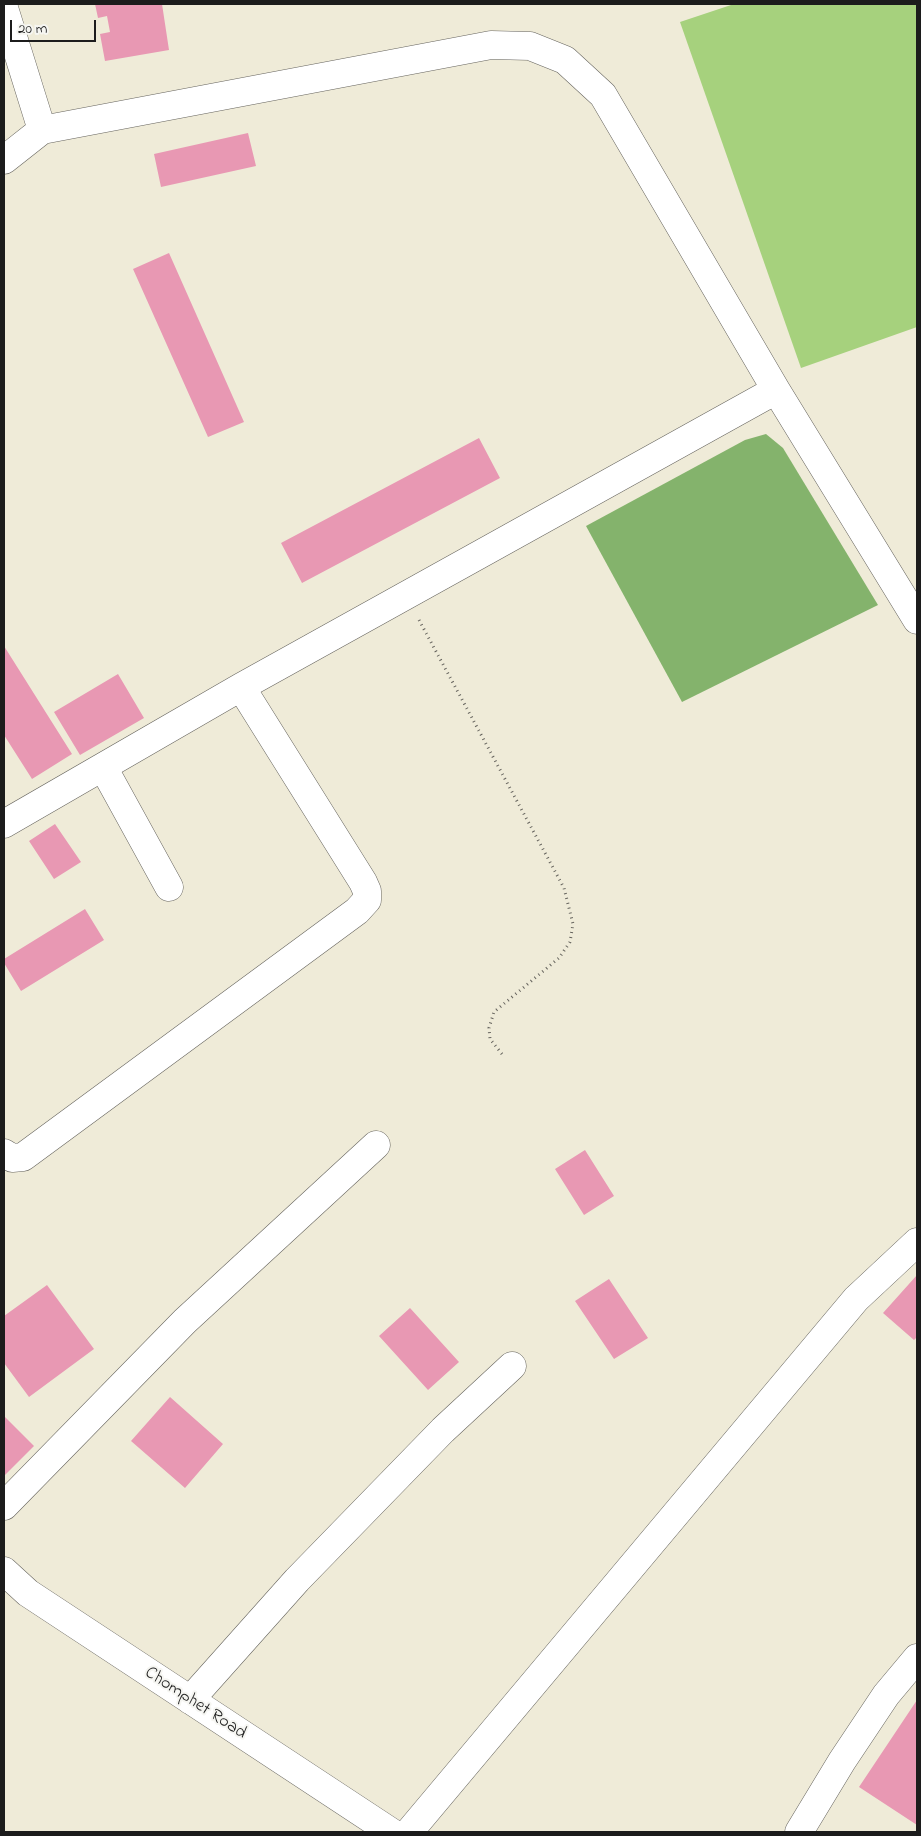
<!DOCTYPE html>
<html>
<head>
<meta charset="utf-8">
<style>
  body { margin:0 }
  #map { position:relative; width:921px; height:1836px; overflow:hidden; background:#efebd8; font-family:"Indie Flower",sans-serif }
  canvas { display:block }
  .frame { position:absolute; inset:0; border:5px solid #1c1c1c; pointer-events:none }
  .scale { position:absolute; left:10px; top:20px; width:86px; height:22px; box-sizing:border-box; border:2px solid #1c1c1c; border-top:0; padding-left:6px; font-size:15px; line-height:18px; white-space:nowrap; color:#1c1c1c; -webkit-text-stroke:4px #f6f6f2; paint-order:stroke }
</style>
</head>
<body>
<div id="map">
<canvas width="921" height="1836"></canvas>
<div class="frame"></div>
<div class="scale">20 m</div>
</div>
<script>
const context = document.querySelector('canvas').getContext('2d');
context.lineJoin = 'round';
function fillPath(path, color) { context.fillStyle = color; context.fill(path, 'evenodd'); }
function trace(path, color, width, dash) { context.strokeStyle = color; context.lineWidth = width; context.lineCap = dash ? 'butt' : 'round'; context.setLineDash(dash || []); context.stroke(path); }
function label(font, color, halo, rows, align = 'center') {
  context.font = font + ' "Indie Flower",sans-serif'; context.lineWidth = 4; context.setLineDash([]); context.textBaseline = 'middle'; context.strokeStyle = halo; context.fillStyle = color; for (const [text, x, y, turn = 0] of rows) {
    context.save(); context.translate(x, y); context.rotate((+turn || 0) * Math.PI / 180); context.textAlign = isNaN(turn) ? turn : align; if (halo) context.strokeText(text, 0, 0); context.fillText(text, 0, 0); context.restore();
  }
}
fillPath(new Path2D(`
  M734,4H917V327L801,368L680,22Z`), '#a6d17d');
fillPath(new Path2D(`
  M766,434L783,448L878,605L682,702L586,526L745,440Z`), '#84b36c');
fillPath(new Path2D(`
  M95,4H162L169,50L105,61L100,34L110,32L107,16L98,18Z
  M248,133L256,166L161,187L154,154Z
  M169,253L244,422L208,437L133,269Z
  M479,438L500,478L302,583L281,543Z
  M4,646L72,754L32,779L4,735Z
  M118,674L144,718L80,755L54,712Z
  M55,824L81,862L54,879L29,841Z
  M85,909L104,940L21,991L4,963V959Z
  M585,1150L614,1196L584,1215L555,1169Z
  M917,1275V1337L914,1340L883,1313Z
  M609,1279L648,1338L614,1359L575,1301Z
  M47,1285L94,1349L29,1397L4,1363V1316Z
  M410,1308L459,1362L428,1390L379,1336Z
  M170,1397L223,1444L185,1488L131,1441Z
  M4,1416L34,1446L4,1476Z
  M917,1700V1825L859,1787Z`), '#e898b3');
const minor = new Path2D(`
  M4,8L42,130
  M4,160L42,130L491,45L530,46L565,60L603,95L776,390L917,620
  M103,767L169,887
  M4,824L241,687L776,390
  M4,1153L12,1158L23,1157L357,911L367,900V891L363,882L241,687
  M4,1506L185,1321L376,1145
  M4,1571L28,1593L391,1832
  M190,1700L297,1580L443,1430L512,1366
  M409,1832L856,1299L917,1242
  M799,1832L842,1761L886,1695L917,1658`);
trace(minor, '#66645e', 29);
trace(new Path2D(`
  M419,620L564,888L573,924L570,942L559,958L494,1012L489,1028L490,1039L502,1054`), '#66645e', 3, [1, 4]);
trace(minor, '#fff', 28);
label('18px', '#1c1c1c', '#f6f6f2', [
  ["Chomphet Road",195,1704,33]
]);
</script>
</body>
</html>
